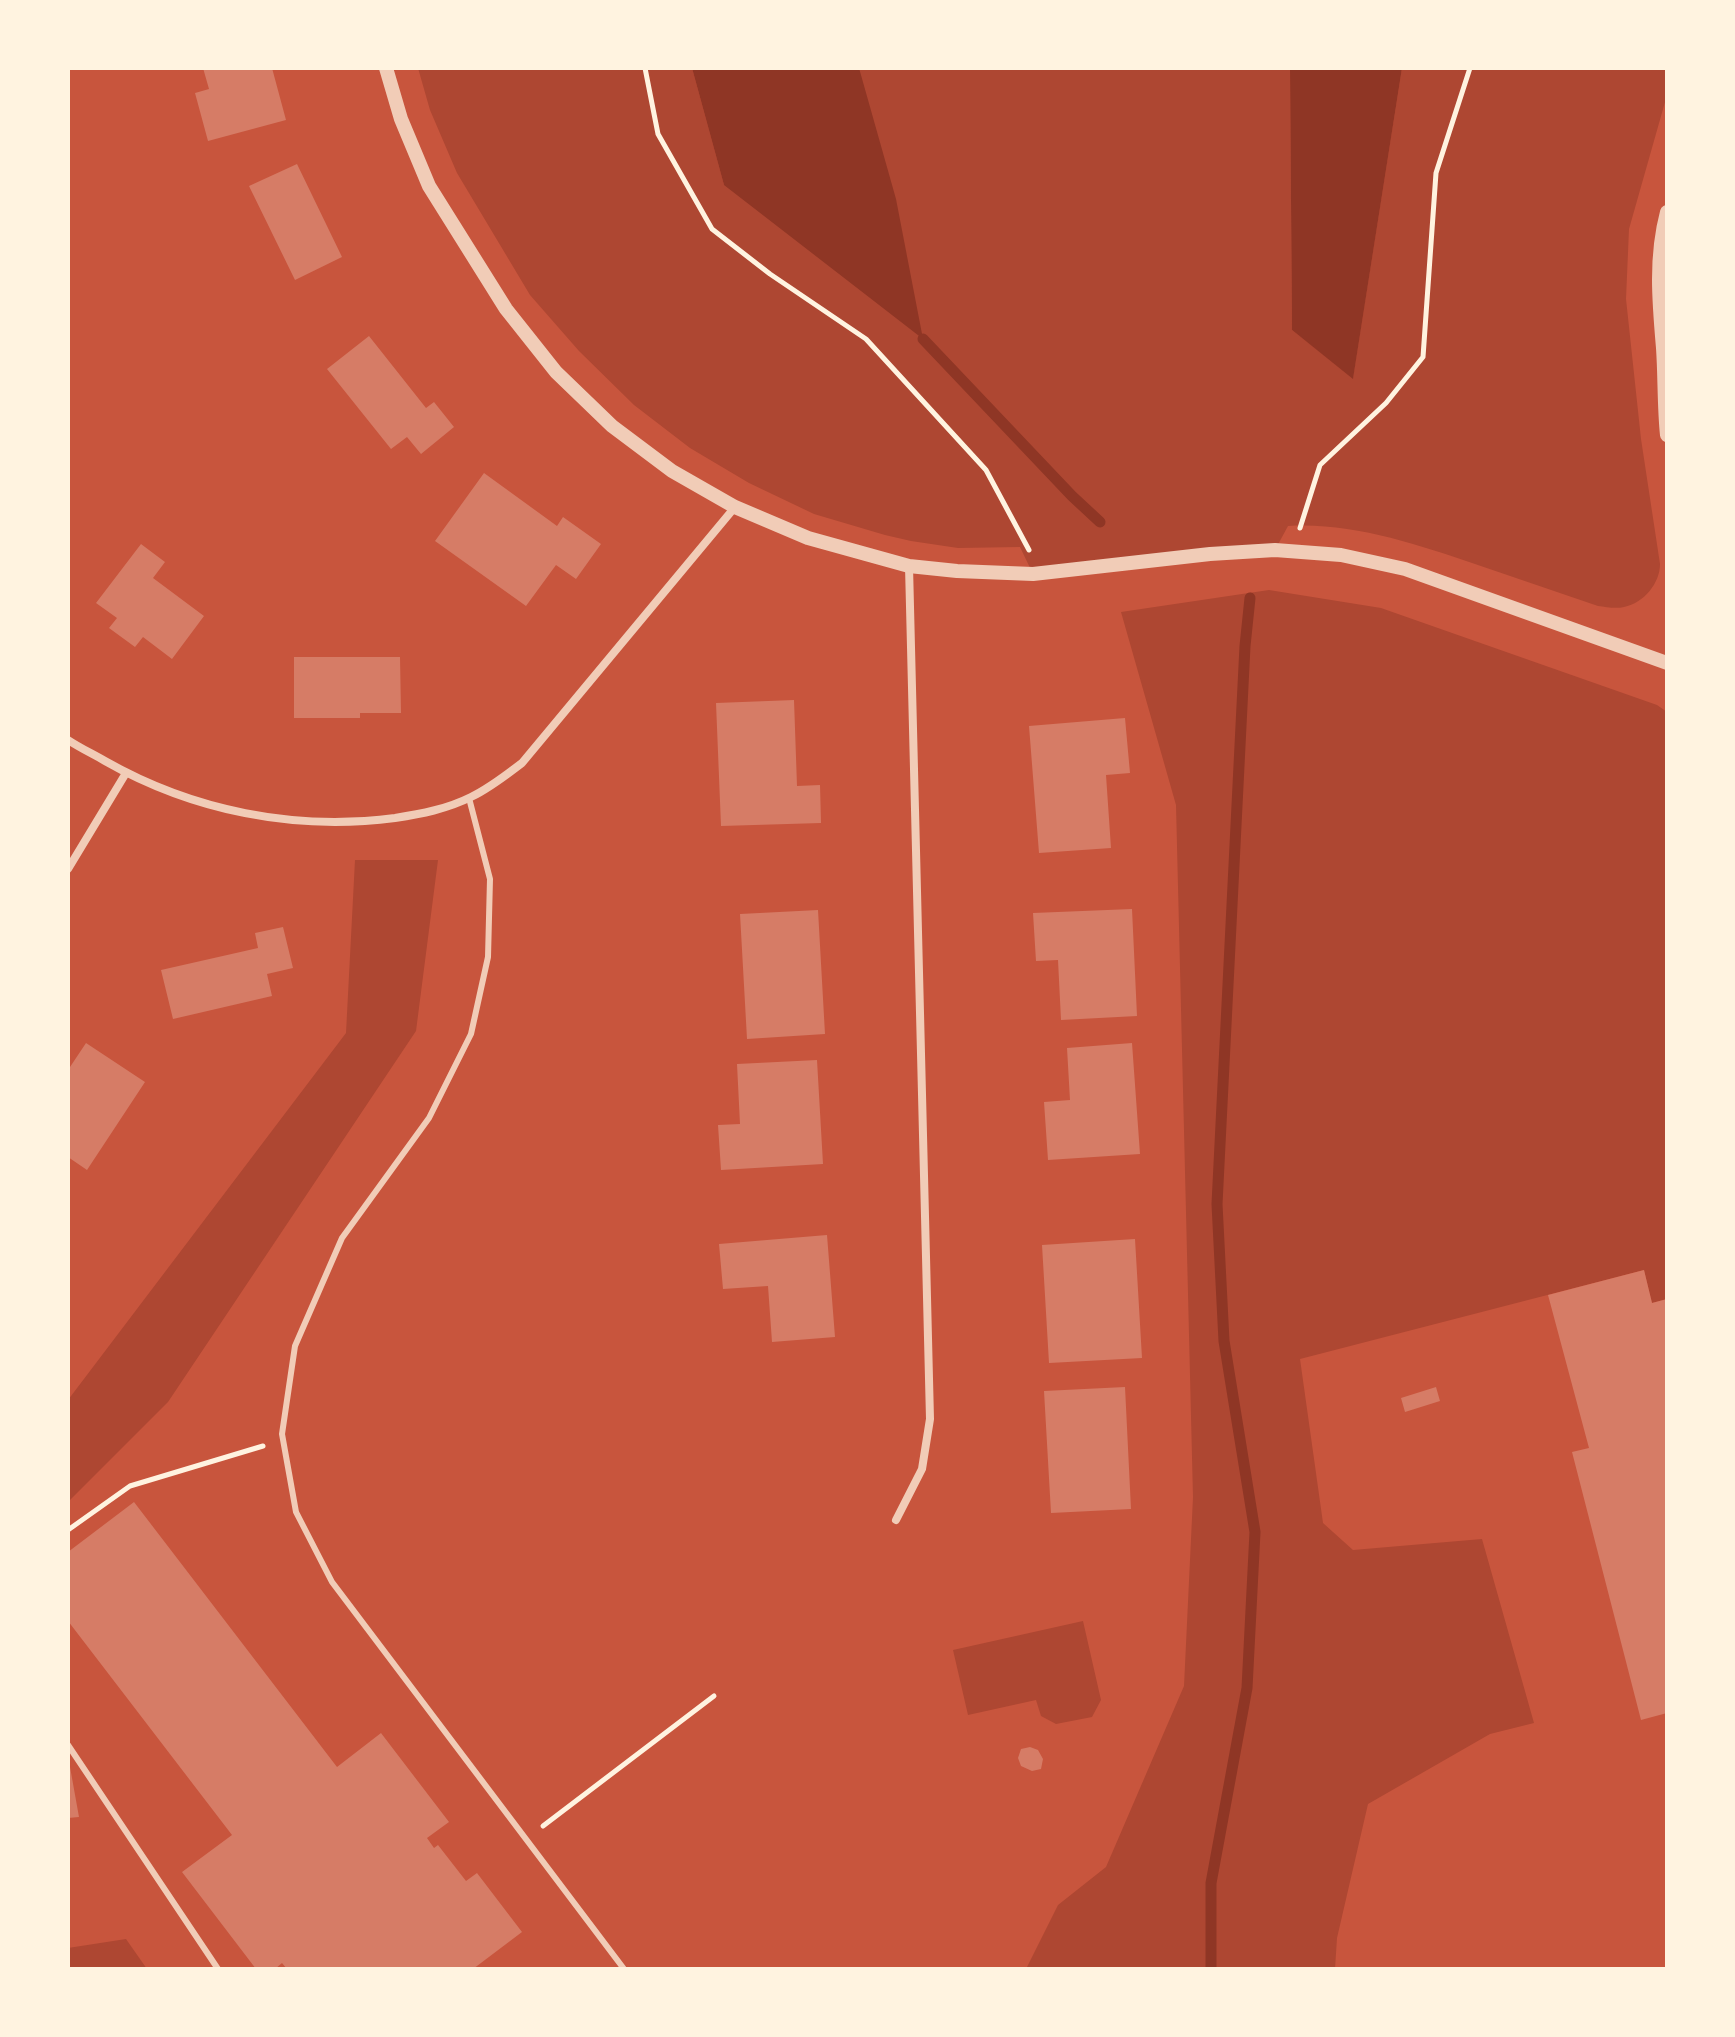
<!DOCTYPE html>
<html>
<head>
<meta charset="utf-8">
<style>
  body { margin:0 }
  #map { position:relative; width:1735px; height:2037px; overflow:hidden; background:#c8553d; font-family:"DM Sans",sans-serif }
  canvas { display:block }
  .frame { position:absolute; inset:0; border:70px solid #fff3e0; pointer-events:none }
</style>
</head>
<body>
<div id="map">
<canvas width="1735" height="2037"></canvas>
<div class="frame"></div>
</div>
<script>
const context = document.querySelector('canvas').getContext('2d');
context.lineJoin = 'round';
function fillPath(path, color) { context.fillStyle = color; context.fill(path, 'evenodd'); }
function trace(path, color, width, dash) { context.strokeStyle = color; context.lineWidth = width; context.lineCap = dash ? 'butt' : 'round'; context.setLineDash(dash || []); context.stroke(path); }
fillPath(new Path2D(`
  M418,68H692L724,185L848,68H1290L1292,330L1353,378L1402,68H1667V95L1629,229L1626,299L1641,439L1660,564C1660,583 1644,603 1624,607C1616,609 1606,607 1598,606C1557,592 1516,578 1475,564C1416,544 1351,522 1288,526L1275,550L1033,574L1020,547L958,548L911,541L885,535L814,514L749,483L690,448L634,405L579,351L530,295L457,173L430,110Z
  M1269,590L1381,608L1657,705L1667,712V1299L1652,1303L1644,1270L1300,1359L1323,1523L1353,1550L1482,1539L1534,1723L1490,1734L1368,1804L1337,1938L1335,1969H1026L1058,1905L1106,1867L1184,1686L1193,1497L1176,805L1121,612Z
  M355,860H438L416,1031L168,1402L68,1502V1400L346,1033Z
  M1083,1621L1101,1700L1092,1717L1056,1724L1041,1716L1036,1700L968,1715L953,1650Z
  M126,1939L147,1969H68V1948Z`), '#ae4732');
fillPath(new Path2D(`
  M692,68H859L896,199L923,339L724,185Z
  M1290,68H1402L1353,379L1292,330Z`), '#8f3625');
trace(new Path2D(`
  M923,339L1072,496L1100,522
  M1211,1969V1883L1247,1688L1255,1532L1224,1341L1217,1204L1245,646L1250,598`), '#8f3625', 11);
fillPath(new Path2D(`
  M203,68H272L286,120L208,141L195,93L209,89Z
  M297,164L342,257L295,280L249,186Z
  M369,336L426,408L434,402L454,427L421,454L407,437L391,449L327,369Z
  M484,473L557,526L563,517L601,544L576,579L556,565L526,606L435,541Z
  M141,544L165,562L153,578L204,616L172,659L143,637L135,647L109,628L117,618L96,603Z
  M294,657H400L401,713H360V718H294Z
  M794,700L797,786L820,785L821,823L721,826L716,703Z
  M1125,718L1130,773L1106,775L1111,848L1039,853L1029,726Z
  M1132,909L1137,1016L1061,1020L1058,960L1036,961L1033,913Z
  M818,910L825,1034L747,1039L740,914Z
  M283,927L293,968L267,974L272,996L173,1019L161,970L258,948L255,933Z
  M86,1043L145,1082L87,1170L68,1157V1070Z
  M1132,1043L1140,1154L1048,1160L1044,1102L1070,1100L1067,1048Z
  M817,1060L823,1164L721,1170L718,1125L740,1124L737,1064Z
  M827,1235L835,1337L772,1342L768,1286L723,1289L719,1244Z
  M1135,1239L1142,1358L1049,1363L1042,1245Z
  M1644,1270L1652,1303L1667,1299V1713L1641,1720L1572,1452L1589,1448L1548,1295Z
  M1125,1387L1131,1509L1051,1513L1044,1391Z
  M1436,1387L1440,1401L1405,1412L1401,1398Z
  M134,1502L337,1767L381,1733L449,1822L427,1838L434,1848L438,1845L466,1881L477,1873L522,1932L473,1969H287L282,1963L275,1969H256L182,1872L232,1835L68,1621V1552Z
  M1030,1747L1038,1750L1043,1759L1041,1769L1032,1771L1021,1766L1018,1758L1021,1749Z
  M68,1767H70L79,1817L68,1818Z`), '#d67c66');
trace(new Path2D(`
  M645,68L658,134L712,229L770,274L866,339L986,470L1029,550
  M1300,528L1320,465L1386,403L1423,357L1436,173L1470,68
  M68,1530L130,1486L263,1446
  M543,1826L714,1696`), '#fff3e0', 5);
trace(new Path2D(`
  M469,798L490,879L488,957L471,1034L429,1118L342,1238L295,1346L282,1434L296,1512L332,1582L624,1969
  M68,1745L218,1969`), '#f1ccb7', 6);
trace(new Path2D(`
  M68,740C80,748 93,754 105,761C193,811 294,831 395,818C421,814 447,809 471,797C490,788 506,775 522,763L735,507
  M68,869L126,773
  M896,1520L922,1469L930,1419L909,566`), '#f1ccb7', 8);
trace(new Path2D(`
  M386,68L401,119L429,186L506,309L556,372L612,426L672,471L735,507L808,538L909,566L957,571L1033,574L1210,554L1275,550L1341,555L1405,569L1667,663
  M1667,212C1655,257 1659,302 1663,348C1665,377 1664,406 1667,435`), '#f1ccb7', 14);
</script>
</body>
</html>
